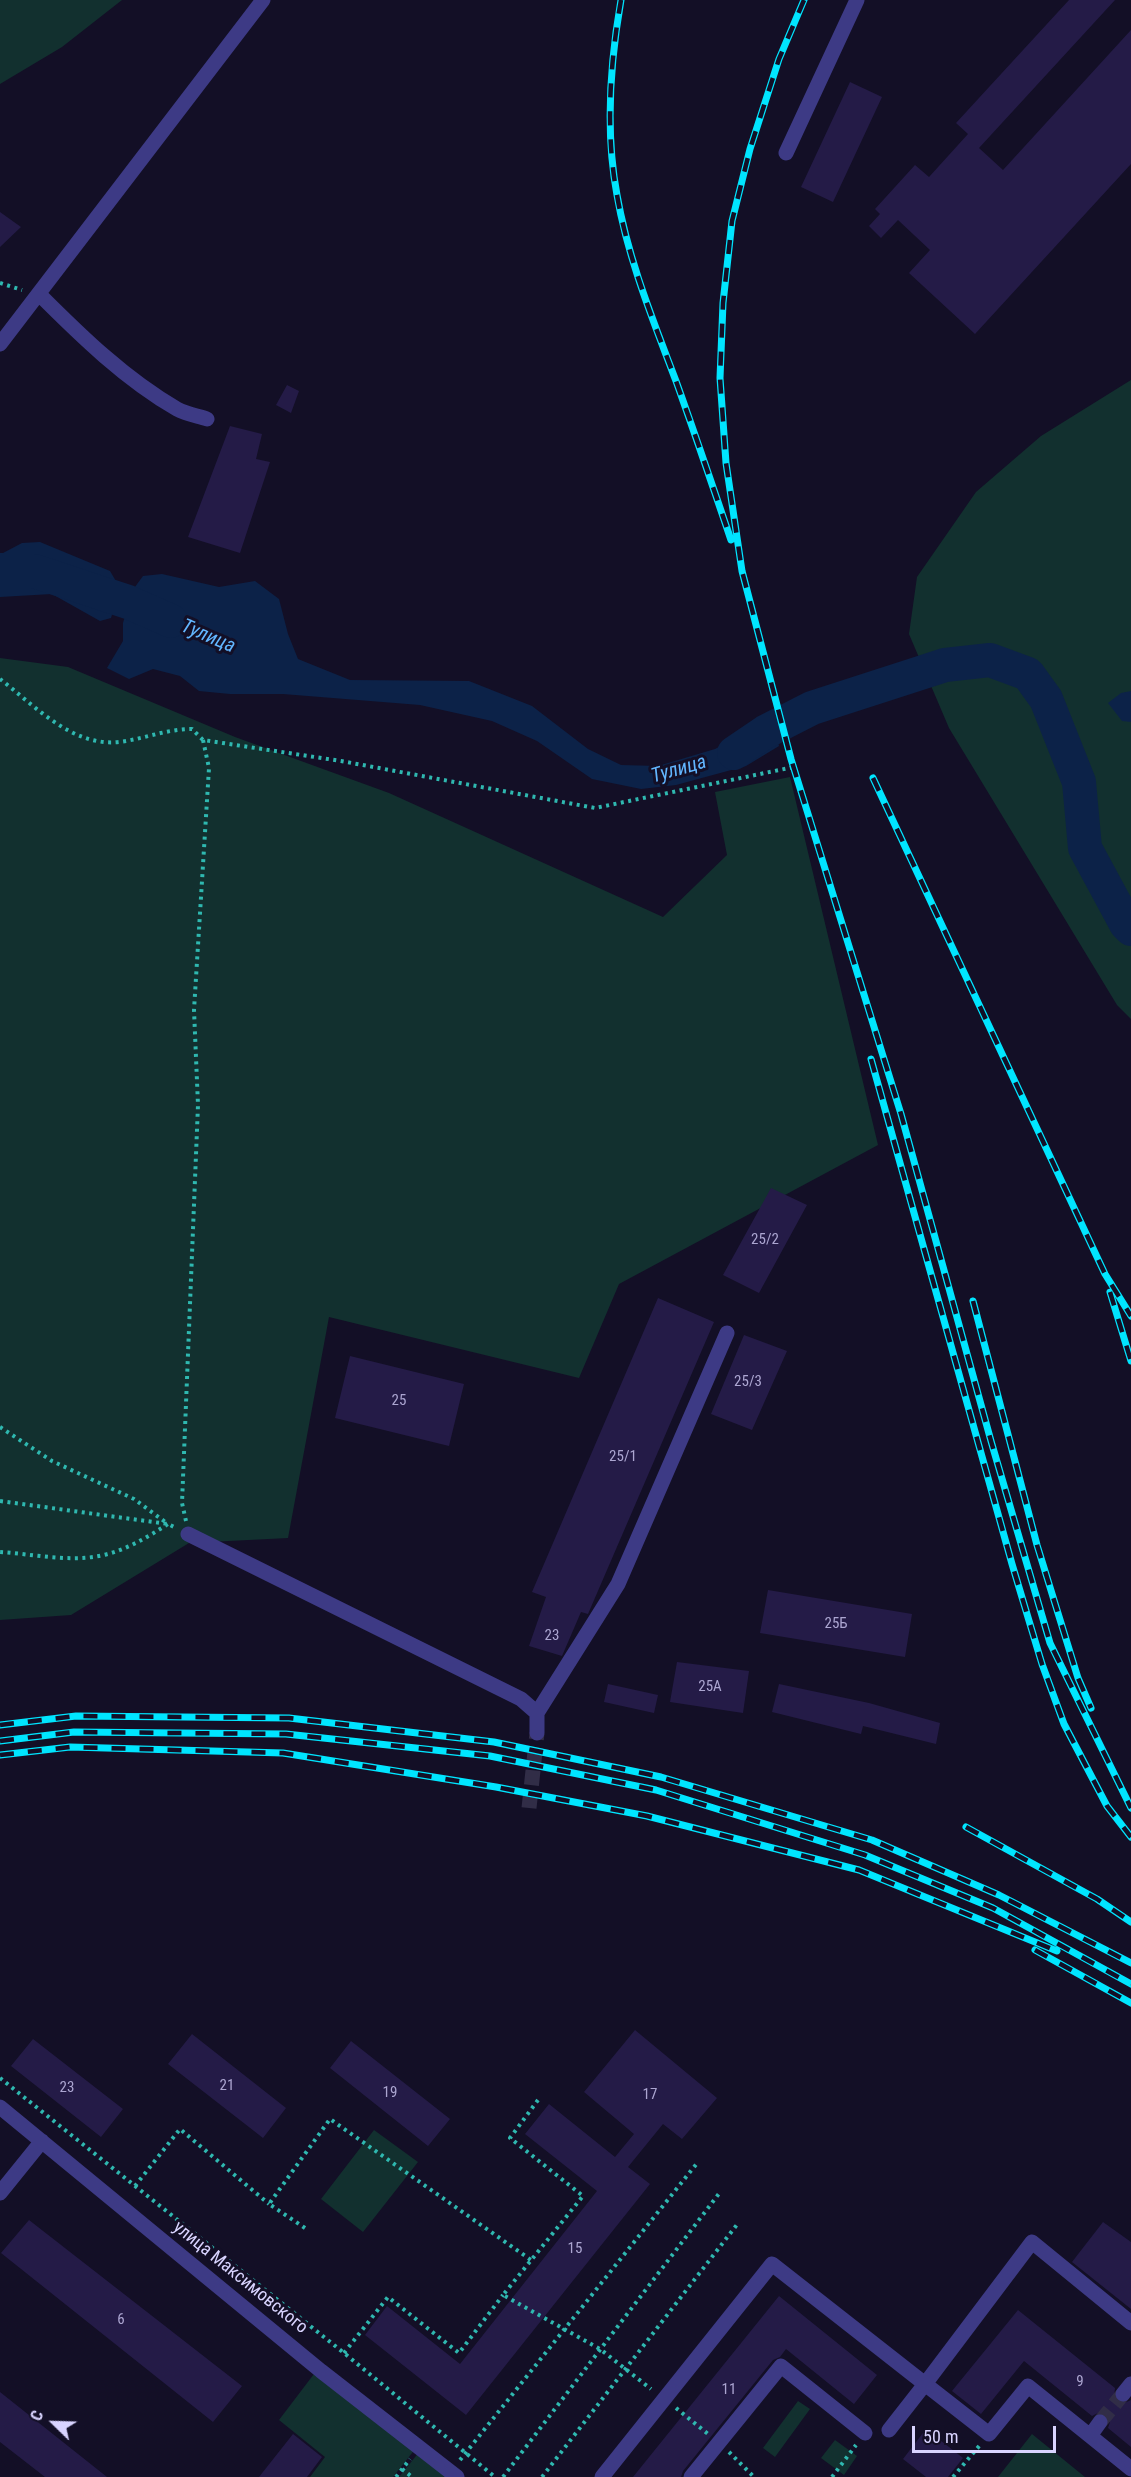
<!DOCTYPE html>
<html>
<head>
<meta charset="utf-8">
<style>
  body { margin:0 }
  #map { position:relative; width:1131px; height:2477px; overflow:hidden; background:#130f26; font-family:"Roboto Condensed",sans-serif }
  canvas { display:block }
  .north { position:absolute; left:24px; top:2393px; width:60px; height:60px; -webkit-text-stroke:4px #130f26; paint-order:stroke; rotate:293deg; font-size:16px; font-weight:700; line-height:24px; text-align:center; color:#d9d4ff }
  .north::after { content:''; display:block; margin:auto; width:21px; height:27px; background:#d9d4ff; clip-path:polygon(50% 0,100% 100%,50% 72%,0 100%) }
  .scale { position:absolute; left:912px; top:2426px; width:144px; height:27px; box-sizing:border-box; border:3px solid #d9d4ff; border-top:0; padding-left:8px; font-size:18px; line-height:21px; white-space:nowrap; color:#d9d4ff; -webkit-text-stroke:4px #130f26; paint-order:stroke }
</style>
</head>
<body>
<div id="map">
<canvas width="1131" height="2477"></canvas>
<div class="north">С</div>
<div class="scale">50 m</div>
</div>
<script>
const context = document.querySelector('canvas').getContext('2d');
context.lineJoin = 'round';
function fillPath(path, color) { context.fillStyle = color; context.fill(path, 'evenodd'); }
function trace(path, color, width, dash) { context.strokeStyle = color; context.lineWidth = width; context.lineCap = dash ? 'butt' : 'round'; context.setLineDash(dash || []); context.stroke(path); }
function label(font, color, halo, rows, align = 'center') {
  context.font = font + ' "Roboto Condensed",sans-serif'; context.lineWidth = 6; context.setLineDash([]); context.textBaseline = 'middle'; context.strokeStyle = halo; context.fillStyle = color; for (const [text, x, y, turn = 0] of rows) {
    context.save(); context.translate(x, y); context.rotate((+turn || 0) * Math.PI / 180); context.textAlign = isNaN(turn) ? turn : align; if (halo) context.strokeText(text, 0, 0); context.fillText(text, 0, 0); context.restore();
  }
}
fillPath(new Path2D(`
  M0,0H122L62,47L0,84Z
  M1131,380V1019L1117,1005L949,728L909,634L917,577L976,492L1041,436Z
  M0,658L68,667L235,737L389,793L663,917L727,855L715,792L790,777L878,1145L619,1284L579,1378L329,1317L288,1538L189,1543L71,1615L0,1620Z
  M374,2130L418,2162L363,2232L321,2199Z
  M317,2370L416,2448L393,2477H310L325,2457L279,2420Z
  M798,2401L810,2409L775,2457L763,2448Z
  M1032,2434L1085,2477H998Z
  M835,2440L857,2456L844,2475L821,2458Z
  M420,2451L452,2477H399Z`), '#12302f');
fillPath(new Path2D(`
  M40,542L110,571L120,588L111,618L100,621L52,594L0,597V553H3L22,543Z
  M162,574L219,587L255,581L279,599L288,634L298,659L350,680L469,681L532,706L588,749L621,765L658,766L715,749L772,719L779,746L746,766L676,785L641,789L592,779L537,741L492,721L420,705L283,694H230L199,691L180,676L153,669L129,679L107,668L123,641V623L132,591L143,576Z
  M1131,691V722L1122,721L1108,703L1121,693Z`), '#0c2248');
trace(new Path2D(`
  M0,571H34L128,602L171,621
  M734,753L765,732L812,708L945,665L990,660L1028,674L1046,699L1079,782L1085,848L1126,924L1131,929`), '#0c2248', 34);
fillPath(new Path2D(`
  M1069,0H1115L979,148L1003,170L1131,30V164L975,334L909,273L930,250L898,220L881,238L869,226L880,214L875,209L915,165L929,177L968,134L956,123Z
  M850,82L882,97L833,202L801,187Z
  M0,212L21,227L0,247Z
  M287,385L299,391L291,413L276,405Z
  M230,426L262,434L256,459L270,462L240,553L188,537Z
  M771,1188L807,1205L759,1293L723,1275Z
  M658,1298L714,1322L588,1614L581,1612L562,1656L529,1646L546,1597L532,1592Z
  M744,1335L787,1351L752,1430L711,1414Z
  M350,1356L464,1384L449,1446L335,1418Z
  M768,1590L912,1614L905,1657L760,1633Z
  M677,1662L749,1671L743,1713L670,1702Z
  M608,1684L658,1695L654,1713L604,1702Z
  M779,1684L869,1703L940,1723L936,1744L863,1726L861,1734L772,1712Z
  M635,2030L717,2098L682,2139L663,2124L628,2167L650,2184L466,2415L365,2335L387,2306L460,2364L597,2191L525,2134L549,2104L615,2157L634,2134L584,2092Z
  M192,2034L286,2108L263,2138L168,2064Z
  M33,2039L123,2109L101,2137L11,2066Z
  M351,2041L450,2119L428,2146L330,2068Z
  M29,2220L242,2386L213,2422L1,2253Z
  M1103,2222L1131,2242V2309L1072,2262Z
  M779,2296L877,2375L854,2404L786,2349L780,2357L773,2360L683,2471L681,2477H633Z
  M1018,2310L1115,2388L1114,2397L1117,2402L1122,2404L1131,2400V2447L1108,2428L1110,2422L1106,2414L1100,2412L1092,2416L1024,2361L981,2414L952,2391Z
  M0,2392L107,2477H45L0,2442Z
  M926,2429L963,2458L948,2477H926L903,2459Z
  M293,2434L322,2457L307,2477H259Z`), '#241b47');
trace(new Path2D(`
  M529,1808L537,1733
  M1100,2422L1123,2394`), '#312d47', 15, [15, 8]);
trace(new Path2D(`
  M0,283L22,290
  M0,679C34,705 72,747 119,742C144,739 166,729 192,729L203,740L341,761L595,808L794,767
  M0,1427L52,1461L134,1499L168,1524C146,1538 125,1551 99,1556C68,1562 32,1554 0,1552
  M0,1501L168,1524L174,1527
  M186,1521L182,1503L198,1105L194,1010L209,768L203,740
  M0,2078L344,2353L495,2477
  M538,2100L510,2138L583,2196L503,2295L600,2349L651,2389
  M135,2186L180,2129L269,2204
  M305,2228L269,2204L330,2119L531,2260
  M344,2353L388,2297L459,2353L503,2295
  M676,2408L708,2434
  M729,2452L754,2477
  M460,2460L698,2162
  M402,2469L412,2477
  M396,2477L410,2459
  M503,2477L721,2191
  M542,2477L739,2222
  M832,2477L856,2445
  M953,2477L980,2445`), '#2fb8b0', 4, [3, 4.5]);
trace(new Path2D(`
  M786,153L857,0
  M39,294C81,336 125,379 177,409C186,414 198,416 207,419
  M0,344L263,0
  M188,1534L521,1699L537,1713
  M537,1733V1713L618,1584L727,1333
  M0,2107L321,2371L457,2477
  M0,2193L42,2141
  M1123,2394L1131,2384
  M889,2430L925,2384L989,2434L1028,2386L1131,2469
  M1090,2436L1100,2422
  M602,2477L772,2264L925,2384L1032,2242L1131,2323
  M691,2477L781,2366L865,2433`), '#3d3a85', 15);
const rail = new Path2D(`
  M621,0C610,63 605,131 617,195C628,259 653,320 676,381C695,434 713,487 731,540
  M804,0L779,59L750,149L732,221L723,303L720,378L726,463L742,571L791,759L901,1114L991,1441L1050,1643L1131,1808
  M873,778L1105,1274L1131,1316
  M871,1059L1012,1564L1042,1664L1064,1724L1107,1806L1131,1837
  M1110,1292L1131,1361
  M973,1301L1037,1545L1078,1678L1091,1708
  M0,1725L76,1716L289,1718L494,1742L661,1777L872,1840L999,1895L1131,1963
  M0,1741L74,1732L286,1734L490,1756L656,1790L865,1855L993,1908L1131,1984
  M0,1755L70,1747L283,1753L496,1787L647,1816L859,1870L1057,1951
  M966,1827L1097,1899L1131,1922
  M1035,1950L1131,2003`);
trace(rail, '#00e5ff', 7);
trace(rail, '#130f26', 4.5, [14]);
label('15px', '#aca6d1', null, [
  ["25/2",765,1240],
  ["25/3",748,1382],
  ["25",399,1401],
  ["25/1",623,1457],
  ["25Б",836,1624],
  ["23",552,1636],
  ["25А",710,1687],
  ["21",227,2086],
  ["23",67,2088],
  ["19",390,2093],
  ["17",650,2095],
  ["15",575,2249],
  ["6",121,2320],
  ["9",1080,2382],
  ["11",729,2390]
]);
label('18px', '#d9d4ff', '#130f26', [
  ["улица Максимовского",240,2278,39]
]);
label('italic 20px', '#62b6ff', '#130f26', [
  ["Тулица",208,637,23],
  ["Тулица",679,770,-16]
]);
</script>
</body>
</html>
